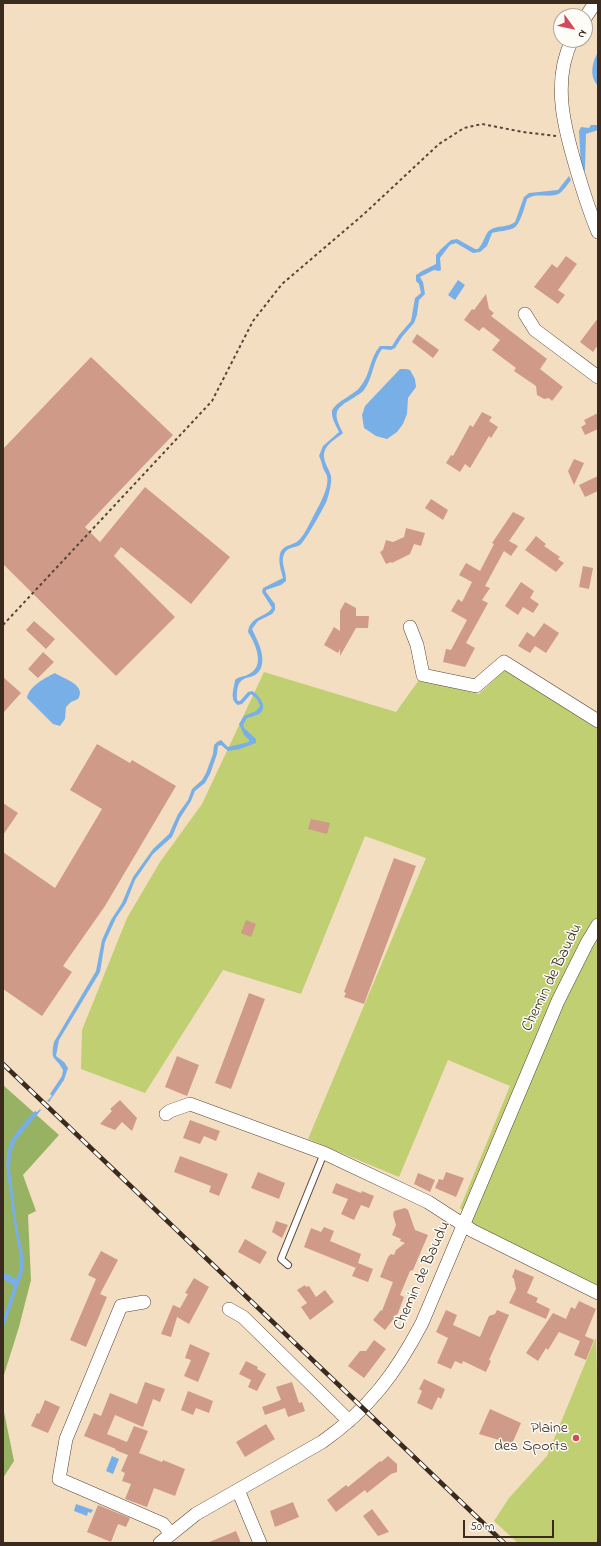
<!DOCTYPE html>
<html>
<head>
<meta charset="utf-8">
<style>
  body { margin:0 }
  #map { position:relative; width:601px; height:1546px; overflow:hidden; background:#f4dec2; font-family:"Indie Flower",sans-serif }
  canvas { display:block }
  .frame { position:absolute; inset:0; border:4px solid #3b2a1e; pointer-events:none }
  .north { position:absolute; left:553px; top:8px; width:40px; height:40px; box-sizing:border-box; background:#fdfcf7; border:1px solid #afa8a0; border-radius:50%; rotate:123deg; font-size:11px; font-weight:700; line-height:16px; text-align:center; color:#3b2a1e }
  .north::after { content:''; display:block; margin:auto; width:14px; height:18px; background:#d1495b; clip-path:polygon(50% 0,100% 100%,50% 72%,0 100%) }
  .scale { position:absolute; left:463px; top:1520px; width:91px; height:18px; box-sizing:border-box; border:2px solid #3b2a1e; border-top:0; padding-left:5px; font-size:12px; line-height:14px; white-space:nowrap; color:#3b2a1e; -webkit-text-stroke:3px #fdfcf7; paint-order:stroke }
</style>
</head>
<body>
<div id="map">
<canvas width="601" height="1546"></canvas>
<div class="frame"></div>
<div class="north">N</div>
<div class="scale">50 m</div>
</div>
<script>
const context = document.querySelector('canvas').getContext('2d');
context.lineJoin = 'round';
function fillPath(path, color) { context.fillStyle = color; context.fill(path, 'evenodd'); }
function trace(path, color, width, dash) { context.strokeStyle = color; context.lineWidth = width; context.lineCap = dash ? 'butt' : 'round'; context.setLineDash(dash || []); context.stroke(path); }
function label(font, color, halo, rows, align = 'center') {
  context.font = font + ' "Indie Flower",sans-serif'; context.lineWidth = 3; context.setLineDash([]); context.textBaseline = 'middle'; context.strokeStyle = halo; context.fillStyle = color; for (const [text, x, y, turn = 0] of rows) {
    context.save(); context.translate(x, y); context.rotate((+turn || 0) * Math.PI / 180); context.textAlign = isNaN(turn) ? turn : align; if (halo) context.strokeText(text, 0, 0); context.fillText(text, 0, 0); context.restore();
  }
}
fillPath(new Path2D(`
  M505,670L598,729V1291L475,1225L460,1208L510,1086L448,1060L399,1177L308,1139L426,858L365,836L301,994L223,970L145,1093L81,1069L82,1030L127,918L160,862L202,804L264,672L396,712L419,680L479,694Z
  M596,1337L598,1420V1543H518L494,1521L509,1498L547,1456Z`), '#c0cf71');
fillPath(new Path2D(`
  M3,1085L59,1135L23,1175L36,1211L28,1215L31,1280L19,1327L3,1378Z
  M3,1407L14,1461L3,1478Z`), '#98b263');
fillPath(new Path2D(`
  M598,52V86C589,76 592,63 598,52Z
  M591,125H598V130L586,134L585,170L583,173L581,166L579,131L581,127L589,128Z
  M569,176L571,180C568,184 564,190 560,193C551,199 536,192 527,199C525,206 520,225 514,228C508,231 499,231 492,233L487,246L480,252L473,253L456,243L450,245L440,258L441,270L439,271L434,270L420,277L423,282L425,294L419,300L417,315L414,323L402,337L395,348L391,350L382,349C373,361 373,378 364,390C358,397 339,404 337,412C335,418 340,427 343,433C337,438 328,443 325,450C321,459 329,468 331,476C332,483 329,494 327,500C325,506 304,543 300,545C295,548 287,547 284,554C280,563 287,572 286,581L281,585L266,590V592L275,604V610L272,614L258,621L252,629C257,640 266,655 261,668C254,683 239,671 237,692C237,696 236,698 238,701H240L248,692L252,691C259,695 269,707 259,714C255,716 250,717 247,718L243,725L244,728L256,739V743L240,749L228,751L221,745L218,746L217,754L210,774L205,783L195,791L191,801L180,818L172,837L153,854L135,880L126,903L116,918L105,942L100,972L59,1040L56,1056L64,1062L68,1068L64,1080L49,1102L47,1101L52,1096L50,1094L62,1076L63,1070C55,1055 50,1062 54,1042L96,971L102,940L111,920L122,903L133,877L153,849L169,834L178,814L188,800L192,789L202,780L206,773L213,754L214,745L217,742L221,740L228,747L249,742V740L244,735L239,724L244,716L256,711L260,706L257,699L251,694L242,704L238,705C229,700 234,689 235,680C239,676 244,677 249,674C266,666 255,643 248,632C250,616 265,618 272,608L262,592L263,588L283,578C281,570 278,562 280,554C283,544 293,546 299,540C305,534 308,526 312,519C317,509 330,488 327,476C326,473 324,471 323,468C322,464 321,460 319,456L323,446L339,432C336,426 331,417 332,411C335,402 354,395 360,387C371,374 369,359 380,346H392L399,335L411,321L415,298L421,293L419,284L416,281V275L422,271L436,264V255L441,249L451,240L457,239L475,249H478C484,243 485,233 490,230C497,225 508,228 515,222L524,197L529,193L558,190Z
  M458,280L465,285L455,300L448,295Z
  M400,369H406L410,370L415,379L416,387L408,398L407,414L403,424L397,432L387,439L376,436L364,428L362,415L365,406Z
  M55,673C64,679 87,685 78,699L71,702L66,707L65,719L60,726L53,724L27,698C29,686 45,678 55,673Z
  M40,1109L41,1110L16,1140L11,1153L10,1169L17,1226L23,1253V1272L3,1329V1319L14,1286L3,1279V1272L16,1279C23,1268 19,1252 17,1240C14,1225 12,1210 10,1194C8,1177 3,1160 10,1143C15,1131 27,1120 35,1111L37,1112Z
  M112,1456L119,1459L113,1474L106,1471Z
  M76,1504L93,1510L91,1513L88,1512L87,1516L74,1511Z`), '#79afe7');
fillPath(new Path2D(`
  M566,256L577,264L558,290L565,295L558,304L534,287L552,264L557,268Z
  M486,294L489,309L494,313L491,316L547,359L540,369L563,387L552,401L549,398L544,399L537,395L536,386L514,371L516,368L492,350L500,340L483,327L479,331L464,320L472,309L474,310Z
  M598,318V345L593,352L580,342Z
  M417,334L439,350L433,358L412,342Z
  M91,357L173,435L85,527L100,542L145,487L230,557L191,604L121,547L114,556L175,617L116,676L3,564V449Z
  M482,412L492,417L489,421L498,427L491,438L489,436L470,468L465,464L460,472L446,463L451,455L453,456L470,425L473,427Z
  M598,413V429L585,435L581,427L586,424L584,420Z
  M574,459L584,463L574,485L568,471Z
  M598,476V491L585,497L579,485Z
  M431,499L448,510L443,520L425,508Z
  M513,512L525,518L509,541L518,546L511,556L504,551L485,586L490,588L482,600L488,603L466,643L475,648L465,667L443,662L446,649L451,650L467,620L451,611L458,599L462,602L472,582L459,575L466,563L480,571L494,544L492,543Z
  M406,528L425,533L421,546L414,544L410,554L392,563L391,562L386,564L380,552L383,550L386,540L393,542L404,537Z
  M536,536L546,544L544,546L560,557L558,559L564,563L556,572L525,550Z
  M583,566L593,568L589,589L579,587Z
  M521,582L534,591L530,598L539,604L533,613L523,607L518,615L505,606Z
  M345,602L356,608V616H369L368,628H356L340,656V649L338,653L324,645L334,627L340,631V611Z
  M34,621L55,639L46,649L26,630Z
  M544,623L559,633L546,653L535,646L530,653L518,646L527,632L534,637Z
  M43,652L54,662L38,678L28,669Z
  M3,677L21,693L3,713Z
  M97,744L130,763L132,760L176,786L105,906L63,966L72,972L42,1016L3,989V852L55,888L102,809L70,790Z
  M3,803L18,813L3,835Z
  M311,819L330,823L327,834L308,829Z
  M394,858L416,866L364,1004L344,997L346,993L344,992Z
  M246,920L256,924L251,937L241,933Z
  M249,993L265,999L231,1089L215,1083Z
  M177,1056L199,1065L187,1096L165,1087Z
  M120,1100L137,1118L132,1131L122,1122L115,1130L100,1124L112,1111L110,1109Z
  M190,1120L220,1131L216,1141L204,1136L200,1144L183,1138Z
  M180,1156L228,1174L219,1196L209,1192L211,1186L174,1172Z
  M258,1172L285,1183L279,1199L251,1188Z
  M446,1172L464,1178L456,1197L435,1188L439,1179L443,1180Z
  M418,1173L435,1180L430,1192L414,1184Z
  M336,1183L361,1193L362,1191L374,1196L369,1208L361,1205L354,1220L341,1214L348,1199L332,1193Z
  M405,1208L408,1210L415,1230L428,1235L413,1270L410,1271L400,1295L404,1297L398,1313L385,1330L373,1320L381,1310L382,1311L393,1282L380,1277L388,1257L391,1254L394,1255L396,1250L405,1243L400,1241L401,1239L392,1235L396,1225L393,1215L394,1211Z
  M276,1221L288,1225L282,1238L272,1232Z
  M324,1227L334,1231L330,1241L361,1254L358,1263L373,1269L368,1282L352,1276L357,1265L356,1268L304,1247L311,1228L321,1232Z
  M245,1239L267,1252L260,1264L238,1252Z
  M101,1251L118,1260L100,1294L107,1297L86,1347L70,1340L96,1279L88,1275Z
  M515,1269L534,1277L527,1293L538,1298L536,1302L550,1309L546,1319L509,1303L516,1289L514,1279L512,1277Z
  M194,1278L209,1287L189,1324L177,1317L171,1337L161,1334L173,1305L180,1308L179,1310L188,1294L185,1293Z
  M305,1285L306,1287L309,1286L316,1297L325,1290L334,1302L310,1320L301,1307L307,1303L297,1290Z
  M579,1301L596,1309L585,1336L594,1340L586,1360L574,1355L580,1341L559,1332L548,1350L546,1348L538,1361L526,1353L553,1313L566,1319L571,1307L575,1309Z
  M446,1310L457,1315L453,1325L480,1337L489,1316L495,1314L497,1310L509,1315L489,1360L491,1361L486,1372L463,1361L462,1364L455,1361L451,1369L437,1363L448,1338L436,1332Z
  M374,1340L386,1349L364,1378L348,1366L360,1351H366Z
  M190,1344L210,1353L198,1382L184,1376L191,1360L185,1358Z
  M246,1361L258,1367L257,1369L266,1374L257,1391L248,1387L251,1380L239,1374Z
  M424,1379L445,1389L441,1399L438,1397L432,1410L417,1403L422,1391L419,1389Z
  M145,1382L165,1389L160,1402L153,1399L143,1427L115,1415L107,1434L127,1442L134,1426L148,1431L139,1453L162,1462L163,1460L185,1469L175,1496L154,1488L147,1507L125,1499L131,1484L122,1481L125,1473L121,1471L128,1455L115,1450L116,1449L84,1436L94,1413L101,1416L110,1393L137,1404Z
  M292,1382L299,1403L302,1402L305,1411L288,1417L285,1408L265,1415L262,1407L281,1400L276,1387Z
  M188,1391L213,1401L209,1413L196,1408L193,1415L181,1410Z
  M45,1400L60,1407L48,1433L31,1426L37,1413L39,1414Z
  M490,1409L521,1423L512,1444L479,1434Z
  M266,1424L275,1439L245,1457L236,1442Z
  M388,1456L397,1464V1472L391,1474L367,1493L365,1490L336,1512L327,1500L346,1485L348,1487L380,1461L381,1462Z
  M293,1502L299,1517L275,1527L270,1511Z
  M98,1505L130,1518L126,1527L118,1524L111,1542L87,1532Z
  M372,1509L381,1521L389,1532L378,1536L363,1516Z
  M236,1531L241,1543H207Z`), '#d09a88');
const service = new Path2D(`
  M288,1265L281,1259L324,1153`);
const minor = new Path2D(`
  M585,18L595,3
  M572,40C551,83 565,131 578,174C584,194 590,213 598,232
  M525,314L535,330L598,377
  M410,627L417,645L423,675L476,686L504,662L598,721
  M166,1114L170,1111L190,1104L324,1153L343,1162L428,1202L473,1231L598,1293
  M144,1302L121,1306L66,1439L59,1479L163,1524L171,1534
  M229,1309L243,1317L349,1421
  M238,1490L260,1543
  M160,1543L196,1514L322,1442C369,1409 396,1373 422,1323L558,1001L587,943L598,925`);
trace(service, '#574537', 8);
trace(minor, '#574537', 14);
trace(new Path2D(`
  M3,625L212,401L253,321L282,284L364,214L439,144L464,128L482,124L523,132L556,136`), '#574537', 2, [3, 3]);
trace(service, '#fff', 6);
trace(minor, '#fff', 13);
const rail = new Path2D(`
  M3,1064L504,1543`);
trace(rail, '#3b2a1e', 4.5);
trace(rail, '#fdfcf7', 3, [9]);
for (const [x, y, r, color] of [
  [576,1438,4,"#d1495b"]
]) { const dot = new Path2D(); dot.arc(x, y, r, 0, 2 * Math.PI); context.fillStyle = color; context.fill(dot); trace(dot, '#fdfcf7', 1.5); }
label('16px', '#3b2a1e', '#fdfcf7', [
  ["Chemin de Baudu",553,978,-64],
  ["Chemin de Baudu",423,1276,-66]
]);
label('16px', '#3b2a1e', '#fdfcf7', [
  ["Plaine",568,1429],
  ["des Sports",568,1447]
], 'right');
</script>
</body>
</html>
